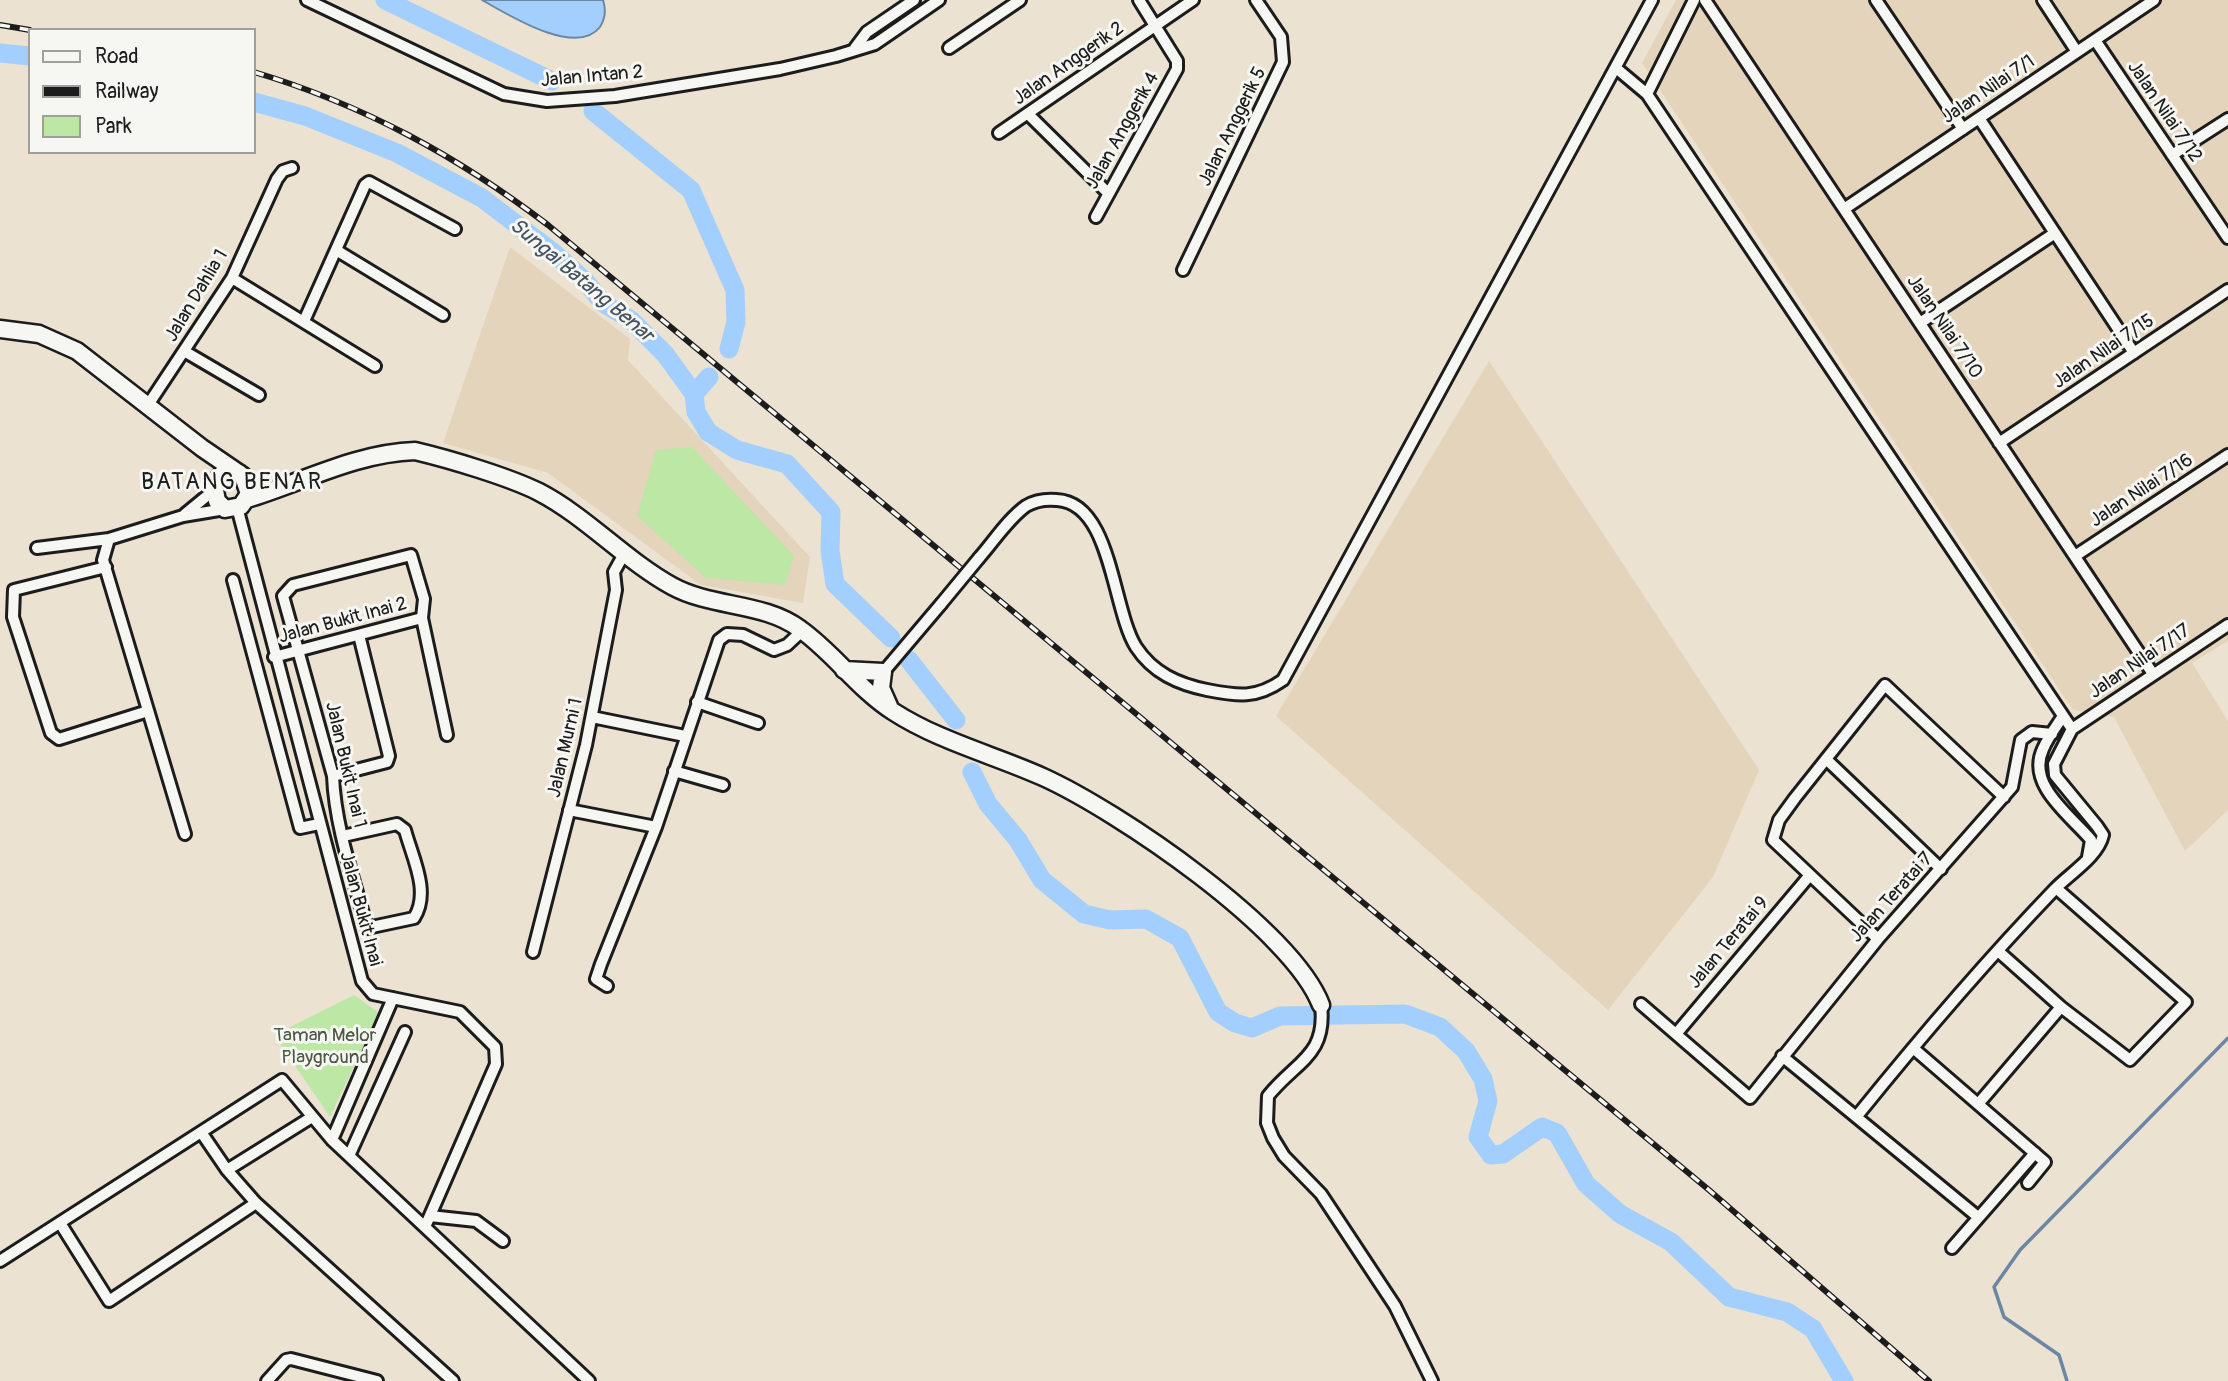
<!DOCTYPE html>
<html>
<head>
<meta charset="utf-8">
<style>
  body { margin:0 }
  #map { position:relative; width:2228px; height:1381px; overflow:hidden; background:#ece2d2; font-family:Pangolin,sans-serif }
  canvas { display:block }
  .legend { position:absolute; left:28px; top:28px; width:228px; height:126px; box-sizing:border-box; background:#f6f6f2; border:2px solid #9f9f9c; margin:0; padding:9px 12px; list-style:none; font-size:21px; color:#1c1c1c }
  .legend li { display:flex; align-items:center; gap:14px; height:35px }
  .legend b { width:35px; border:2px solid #9f9f9c }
</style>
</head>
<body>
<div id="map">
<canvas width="2228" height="1381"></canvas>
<ul class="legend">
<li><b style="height:9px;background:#f6f6f2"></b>Road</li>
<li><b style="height:9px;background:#1c1c1c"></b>Railway</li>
<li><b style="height:19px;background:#bce7a4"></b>Park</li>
</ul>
</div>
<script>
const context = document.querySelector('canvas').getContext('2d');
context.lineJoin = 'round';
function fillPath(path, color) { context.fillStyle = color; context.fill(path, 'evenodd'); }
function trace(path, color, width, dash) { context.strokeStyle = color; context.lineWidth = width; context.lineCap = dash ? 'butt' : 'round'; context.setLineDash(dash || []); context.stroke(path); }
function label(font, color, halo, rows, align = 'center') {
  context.font = font + ' Pangolin,sans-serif'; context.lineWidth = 6; context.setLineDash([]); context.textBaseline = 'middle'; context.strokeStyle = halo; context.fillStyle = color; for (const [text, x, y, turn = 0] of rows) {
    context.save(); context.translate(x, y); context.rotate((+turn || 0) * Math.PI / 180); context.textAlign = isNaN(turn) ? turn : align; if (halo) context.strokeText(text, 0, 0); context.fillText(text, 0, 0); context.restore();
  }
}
fillPath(new Path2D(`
  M1676,0H2228V641L2192,663L2228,721V810L2185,851L2114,717L2073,710L1642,63Z
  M510,247L630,339L628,360L810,557L803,603L701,585L548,473L443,443Z
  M1489,361L1759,770L1713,877L1608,1010L1276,716Z`), '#e5d4bc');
fillPath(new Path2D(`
  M692,447L794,556L785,585L706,578L637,516L656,450Z
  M354,995L379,1013L330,1117L274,1035Z`), '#bce7a4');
const water = new Path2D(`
  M482,0H603C606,9 605,19 600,27C576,58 507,14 482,0Z`);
fillPath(water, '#a2cffd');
trace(water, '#6c87a3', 2);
trace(new Path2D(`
  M2067,1381L2059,1355L2004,1317L1994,1287L2020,1250L2228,1038`), '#6c87a3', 3.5);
trace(new Path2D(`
  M385,0L552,81
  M0,53L30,56
  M254,102L305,116L397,153L482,198L554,253L585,281L603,303L631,320L665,354L694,394L696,412L708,432L737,450L787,464L831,512L830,551L835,584L891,638
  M593,111L691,190L735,290L736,322L729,349
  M694,394L709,377
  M909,660L956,720
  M972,772L988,804L1018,840L1042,880L1084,914L1110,920L1146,919L1180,938L1218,1012L1235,1023L1252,1028L1280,1016L1405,1014L1440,1027L1466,1051L1483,1079L1488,1101L1478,1137L1491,1155L1503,1154L1542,1127L1557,1133L1586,1184L1620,1214L1671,1242L1729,1297L1787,1312L1813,1329L1844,1381`), '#a2cffd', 19);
const street = new Path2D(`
  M307,0L504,94L547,101L615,96L780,69L836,56L875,44L939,0
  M1705,0L2153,674
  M1876,0L1963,129
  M2043,0L2077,52
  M2095,40L2228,238
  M855,48L867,32L914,0
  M949,48L1020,0
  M1616,68L1647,94L2072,729
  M1647,94L1694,0
  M1028,114L1108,193
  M1979,118L2134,353
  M999,133L1193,0
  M2172,155L2228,119
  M1844,209L2154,0
  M1096,217L1177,69V61L1139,0
  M336,250L443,315
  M1183,270L1283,62L1281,37L1256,0
  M232,278L375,366
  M304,321L365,185L369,182L455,229
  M1920,323L2055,233
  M184,351L259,395
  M148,405L232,278L277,179L283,171L292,168
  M1999,443L2228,290
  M237,507L362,981L373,994L460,1012L495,1047L496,1064L425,1227
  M185,514L213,491
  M37,548L109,539
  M2075,556L2228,455
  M979,558C994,541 1008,519 1026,506C1036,500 1046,499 1057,500C1112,503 1112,609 1136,647C1153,673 1178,684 1207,690C1238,696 1256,699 1283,680L1652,0
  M106,567L14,590L13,617L51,733L59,739L148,711
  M233,580L300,828L319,824
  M274,657L422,618
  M880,676L941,604
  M697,702L758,723
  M2063,716C2056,727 2048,737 2043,749C2026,785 2071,816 2091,840L2088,857
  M592,717L685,736
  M1826,759L1941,869
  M674,771L723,785
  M333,776L387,762L389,756L359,635
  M569,810L656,827
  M185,834L103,560L109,539L183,516L225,509
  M343,836L397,824L405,830C412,857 431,892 414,918L367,928C354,879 335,827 333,776L283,596L293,585L411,555L424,599L422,618L447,735
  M1878,939L1773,840L1779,820L1795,798L1885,685L2004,797
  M1998,951L2061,1007L2130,1060L2186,1002L2056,888
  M533,952L586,745L616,590L614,572L625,552
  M607,986L596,979L601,964L656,827L719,640L727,634L743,635L774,650L787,645L803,630
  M1641,1004L1750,1098L1878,939L2012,787L2021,740L2032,732L2052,734
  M1321,1005C1327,1056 1296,1061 1268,1096L1267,1123L1273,1138L1284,1156L1321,1194L1395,1306L1432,1381
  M1676,1034L1810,875
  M1913,1048L2045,1162L2028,1183
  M1782,1056L1978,1217
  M1979,1103L2061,1007
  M1857,1116C1920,1038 1985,962 2054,890C2069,874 2098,857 2103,835L2097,826L2055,775L2054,764L2072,729L2228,625
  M201,1132L227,1170L256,1203L453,1381
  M332,1140L393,998
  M349,1156L405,1032
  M227,1170L312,1117
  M430,1216L476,1221L503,1241
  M60,1223L109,1301L256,1203
  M1952,1248L2035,1153
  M0,1261L282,1080L332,1140L589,1381
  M267,1381L286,1360L291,1359L377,1381`);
const secondary = new Path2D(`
  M0,329L39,334L77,351L202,448L243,476L249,494L241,506L225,509L217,501L214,485L221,475L239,473
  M247,499C303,482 356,453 415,451C449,459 509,477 539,492C587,517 625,560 672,586C712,608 764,602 800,629C834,653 858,689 894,712C939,741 994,755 1043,777C1118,811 1292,929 1321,1005
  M844,670L883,672L881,688L889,706`);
trace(street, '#1c1c1c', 16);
trace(secondary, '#1c1c1c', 21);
trace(street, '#f6f6f2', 10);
trace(secondary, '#f6f6f2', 16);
const rail = new Path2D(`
  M0,25L30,30
  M254,72C364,105 457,156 548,225L1709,1190L1929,1381`);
trace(rail, '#1c1c1c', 6);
trace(rail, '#f6f6f2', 3.5, [10]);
const streetBridge = new Path2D(`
  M941,604L979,558`);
trace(streetBridge, '#1c1c1c', 16, []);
trace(streetBridge, '#f6f6f2', 10);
label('19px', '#1c1c1c', '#f6f6f2', [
  ["Jalan Anggerik 2",1069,64,-35],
  ["Jalan Intan 2",592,77,-5],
  ["Jalan Nilai 7/1",1989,90,-34],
  ["Jalan Nilai 7/12",2164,112,56],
  ["Jalan Anggerik 5",1233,127,-64],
  ["Jalan Anggerik 4",1123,131,-61],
  ["Jalan Dahlia 1",197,296,-59],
  ["Jalan Nilai 7/10",1944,327,56],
  ["Jalan Nilai 7/15",2104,352,-34],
  ["Jalan Nilai 7/16",2142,491,-33],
  ["Jalan Bukit Inai 2",343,621,-15],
  ["Jalan Nilai 7/17",2140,662,-34],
  ["Jalan Murni 1",566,748,-77],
  ["Jalan Bukit Inai 1",345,765,77],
  ["Jalan Teratai 7",1892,898,-48],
  ["Jalan Bukit Inai",360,909,75],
  ["Jalan Teratai 9",1729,943,-50]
]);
label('19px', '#4c5945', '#f6f6f2', [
  ["Taman Melor",325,1036],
  ["Playground",325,1058]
]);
label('italic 21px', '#445260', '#f6f6f2', [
  ["Sungai Batang Benar",581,281,40]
]);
context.letterSpacing = '2px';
label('23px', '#1c1c1c', '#f6f6f2', [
  ["BATANG BENAR",232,483]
]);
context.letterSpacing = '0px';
</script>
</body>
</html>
